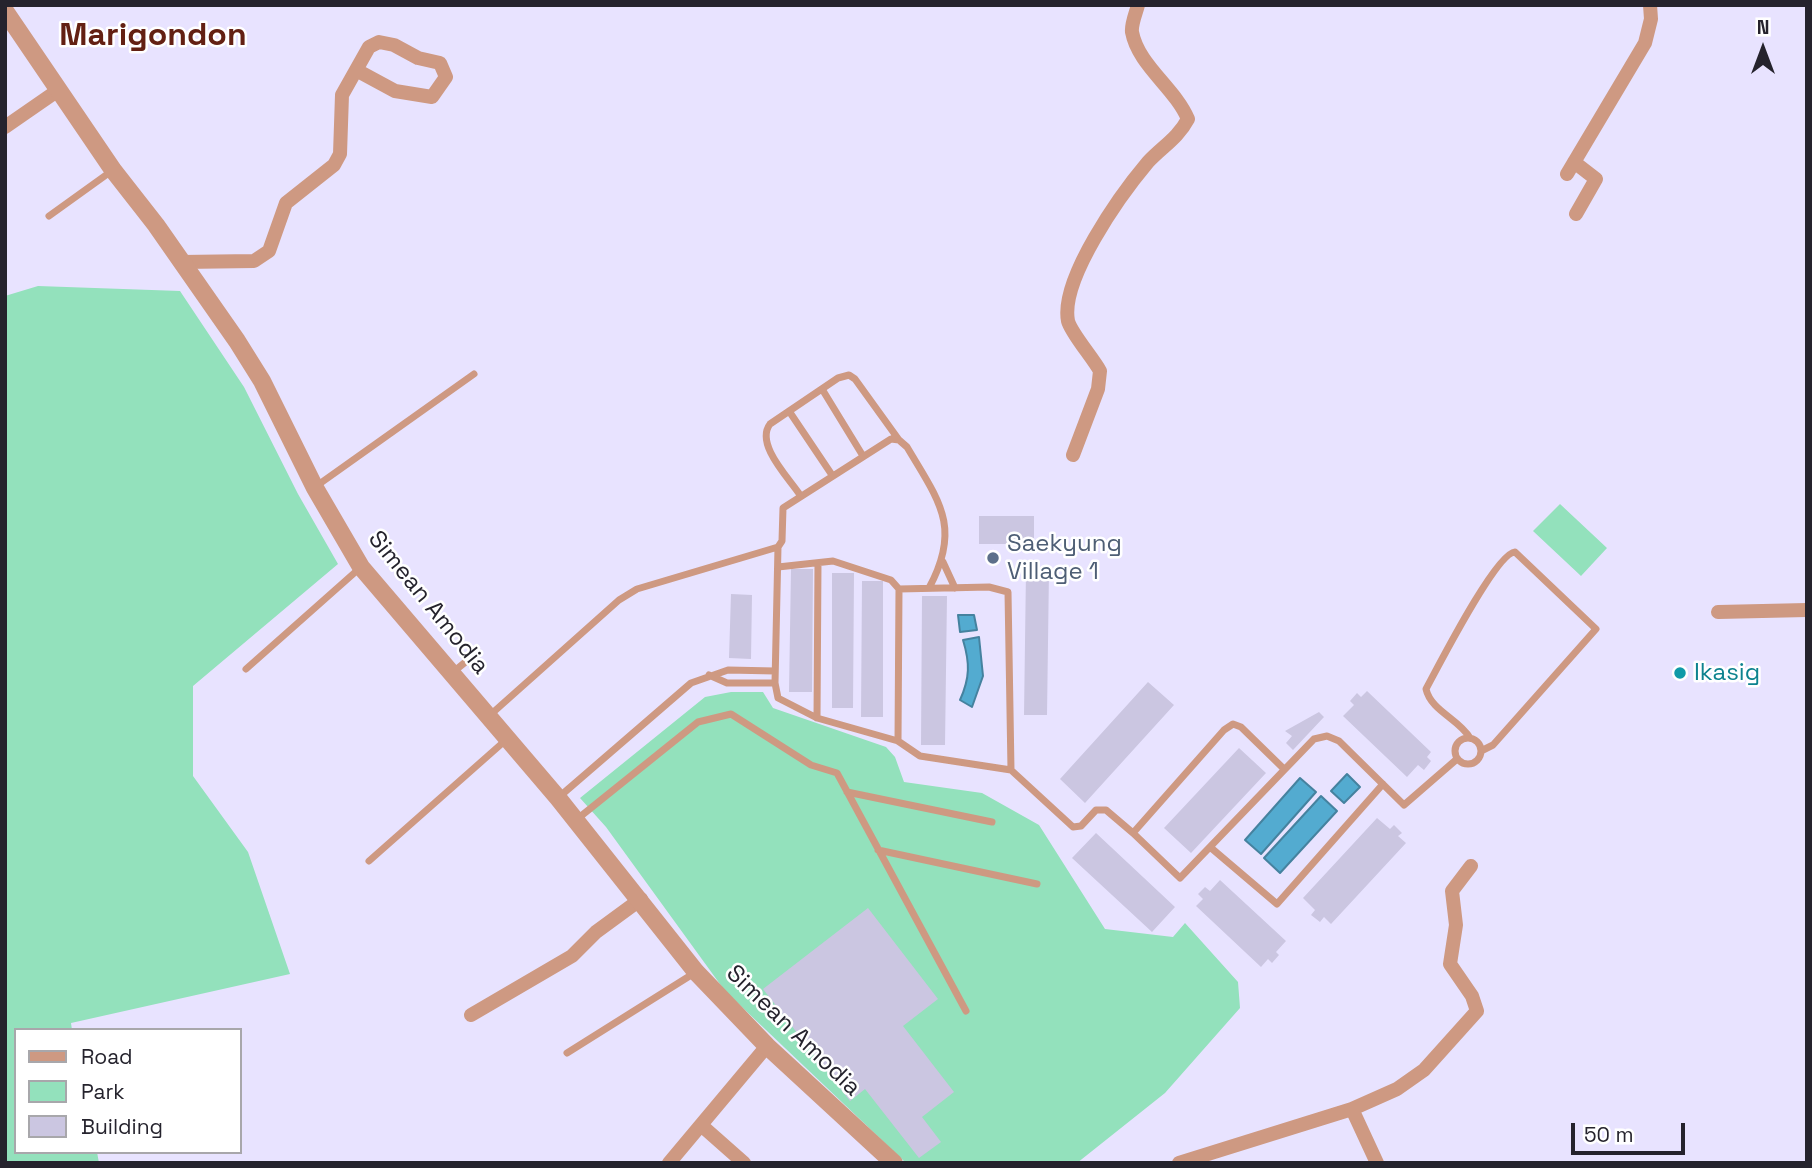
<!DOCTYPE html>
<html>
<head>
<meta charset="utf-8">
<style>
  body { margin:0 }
  #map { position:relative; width:1812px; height:1168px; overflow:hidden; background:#e8e3ff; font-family:"Space Grotesk",sans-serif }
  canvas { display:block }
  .frame { position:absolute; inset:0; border:7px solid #25232d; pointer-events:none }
  .legend { position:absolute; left:14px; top:1028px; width:228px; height:126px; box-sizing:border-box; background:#fff; border:2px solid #a8a7ab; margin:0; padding:9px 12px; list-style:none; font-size:21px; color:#25232d }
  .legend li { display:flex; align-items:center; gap:14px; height:35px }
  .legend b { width:35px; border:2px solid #a8a7ab }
  .north { position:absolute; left:1728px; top:14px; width:70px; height:70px; -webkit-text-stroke:5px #fff; paint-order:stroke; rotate:0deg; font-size:19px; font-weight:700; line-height:28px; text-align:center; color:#25232d }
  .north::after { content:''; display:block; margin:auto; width:24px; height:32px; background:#25232d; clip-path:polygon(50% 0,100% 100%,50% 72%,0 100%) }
  .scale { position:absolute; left:1571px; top:1123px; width:114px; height:32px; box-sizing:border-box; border:4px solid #25232d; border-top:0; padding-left:9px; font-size:21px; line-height:24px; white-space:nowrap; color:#25232d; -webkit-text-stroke:5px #fff; paint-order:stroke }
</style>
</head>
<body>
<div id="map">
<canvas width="1812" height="1168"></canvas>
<div class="frame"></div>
<ul class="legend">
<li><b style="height:9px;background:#ce9982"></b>Road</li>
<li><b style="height:19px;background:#93e1bc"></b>Park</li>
<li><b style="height:19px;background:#cbc6e1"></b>Building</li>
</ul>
<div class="north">N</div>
<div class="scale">50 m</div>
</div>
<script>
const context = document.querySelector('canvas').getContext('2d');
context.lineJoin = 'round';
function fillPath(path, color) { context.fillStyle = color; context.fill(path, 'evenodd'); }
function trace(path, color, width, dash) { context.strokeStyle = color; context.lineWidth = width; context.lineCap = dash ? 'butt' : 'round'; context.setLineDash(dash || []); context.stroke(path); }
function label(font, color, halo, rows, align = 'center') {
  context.font = font + ' "Space Grotesk",sans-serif'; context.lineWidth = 5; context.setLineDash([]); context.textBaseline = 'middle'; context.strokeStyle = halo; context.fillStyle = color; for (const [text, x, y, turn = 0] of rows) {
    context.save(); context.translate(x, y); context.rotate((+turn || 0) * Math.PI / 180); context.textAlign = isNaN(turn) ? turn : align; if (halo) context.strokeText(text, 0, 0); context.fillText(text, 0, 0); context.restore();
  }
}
fillPath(new Path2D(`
  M38,286L180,291L244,387L298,494L338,564L193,686V776L248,852L290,974L71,1023L72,1030H16V1152H97L99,1163H5V296Z
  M1560,504L1607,548L1581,576L1533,531Z
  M731,692H763L773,708L886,747L895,757L904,782L982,793L1039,825L1105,929L1173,937L1185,923L1238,982L1240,1008L1165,1093L1077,1163H906L725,991L606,827L580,798L705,697Z`), '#93e1bc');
const water = new Path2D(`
  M958,615H974L977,630L960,632Z
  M979,637L983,676L972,707L960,700C970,678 970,663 963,640Z
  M1347,774L1360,787L1344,803L1331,791Z
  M1300,778L1316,792L1261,854L1245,840Z
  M1321,796L1337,811L1280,873L1264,858Z`);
fillPath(water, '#53abd0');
trace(water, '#45829f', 2);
fillPath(new Path2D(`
  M979,516H1034V544H979Z
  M791,569H813L812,692H789Z
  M1026,570H1049L1047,715H1024Z
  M832,573H854L853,708H832Z
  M862,581H883V717H861Z
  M731,594L752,595L751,659L729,658Z
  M922,596H947L945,745H921Z
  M1148,682L1174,705L1085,803L1060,779Z
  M1367,691L1431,752L1427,757L1431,761L1424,770L1418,765L1407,777L1343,716L1354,705L1350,701L1357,693L1361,697Z
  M1319,712L1324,717L1293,750L1286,743L1292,736L1285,731Z
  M1239,748L1266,773L1191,853L1164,828Z
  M1377,818L1390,829L1394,825L1402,833L1398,836L1406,843L1331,924L1324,917L1320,922L1311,915L1315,910L1303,898Z
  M1096,833L1175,907L1152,932L1072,858Z
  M1220,880L1286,941L1276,952L1279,955L1272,963L1268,959L1261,967L1196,906L1203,899L1198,894L1205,887L1210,891Z
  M868,908L938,999L903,1026L954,1092L922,1117L941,1142L919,1158L865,1089L850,1101L763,989Z`), '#cbc6e1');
trace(new Path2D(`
  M49,216L113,170
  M822,389L863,456
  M789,411L832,475
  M315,487L474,374
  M800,495C788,477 755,444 770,424L838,378L849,375L855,379L899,440
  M778,547L775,683L778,698L817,718L898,741L920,756L1011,770L1073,827L1081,826L1096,810H1106L1133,833L1224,730L1233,724L1241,727L1284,769
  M943,562L955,588
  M778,567L833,561L891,580L899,589L898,741
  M899,589L989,587L1008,592L1011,770
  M246,669L361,567
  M452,673L474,655
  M709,675L727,683H775
  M489,716L619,600L637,589L778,547L782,541L783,508L891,439L899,440L907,447C939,501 962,527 929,588
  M817,718L818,563
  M1470,738C1459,719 1431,711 1426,689C1438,667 1496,553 1515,552L1596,629L1493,745L1481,751
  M1455 751a13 13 0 1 1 26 0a13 13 0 1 1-26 0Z
  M847,792L992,822
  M559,797L691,683L728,670L775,671
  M576,820L698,722L731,714L811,765L837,773L966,1011
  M1133,833L1180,878L1314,739L1327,736L1339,741L1404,805L1457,759
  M1210,847L1277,904L1383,784
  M878,850L1037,884
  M369,861L507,739
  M567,1053L696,972`), '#ce9982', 7);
trace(new Path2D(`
  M5,127L57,91
  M1574,162L1596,179L1576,214
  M1567,174L1645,43L1651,19L1650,5
  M182,262L254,261L269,251L286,203L334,165L340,154L342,95L369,47L379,42L394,45L418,58L440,63L446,77L432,97L395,91L358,71
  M1073,455L1098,389L1100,371C1093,358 1071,333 1068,321C1060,279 1121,194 1148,162C1162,147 1178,138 1188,119C1175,88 1138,65 1132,32C1131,24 1136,13 1138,5
  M1718,612L1807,610
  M471,1015L572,956L596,932L641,899
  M1352,1109L1377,1163
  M701,1125L744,1163
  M669,1163L767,1046
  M1179,1163L1352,1109L1397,1089L1424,1070L1477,1011L1472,996L1450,964L1456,925L1452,891L1471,866`), '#ce9982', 14);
trace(new Path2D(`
  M5,11L113,170L156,225L237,341L262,381L315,488L361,567L558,798L696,972L767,1046L894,1163`), '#ce9982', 18);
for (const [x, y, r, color] of [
  [993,558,7,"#5c6f8a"],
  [1680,673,7,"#0f9aa8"]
]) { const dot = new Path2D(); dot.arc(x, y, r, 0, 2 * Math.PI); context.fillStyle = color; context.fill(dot); trace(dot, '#fff', 2.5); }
label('24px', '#4e5e75', '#fff', [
  ["Saekyung",1007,544],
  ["Village 1",1007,572]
], 'left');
label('24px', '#25232d', '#fff', [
  ["Simean Amodia",428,603,51],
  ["Simean Amodia",793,1031,44]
]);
label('24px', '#0d838f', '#fff', [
  ["Ikasig",1694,673]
], 'left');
label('bold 32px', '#632013', '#fff', [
  ["Marigondon",153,36]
]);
</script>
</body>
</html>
